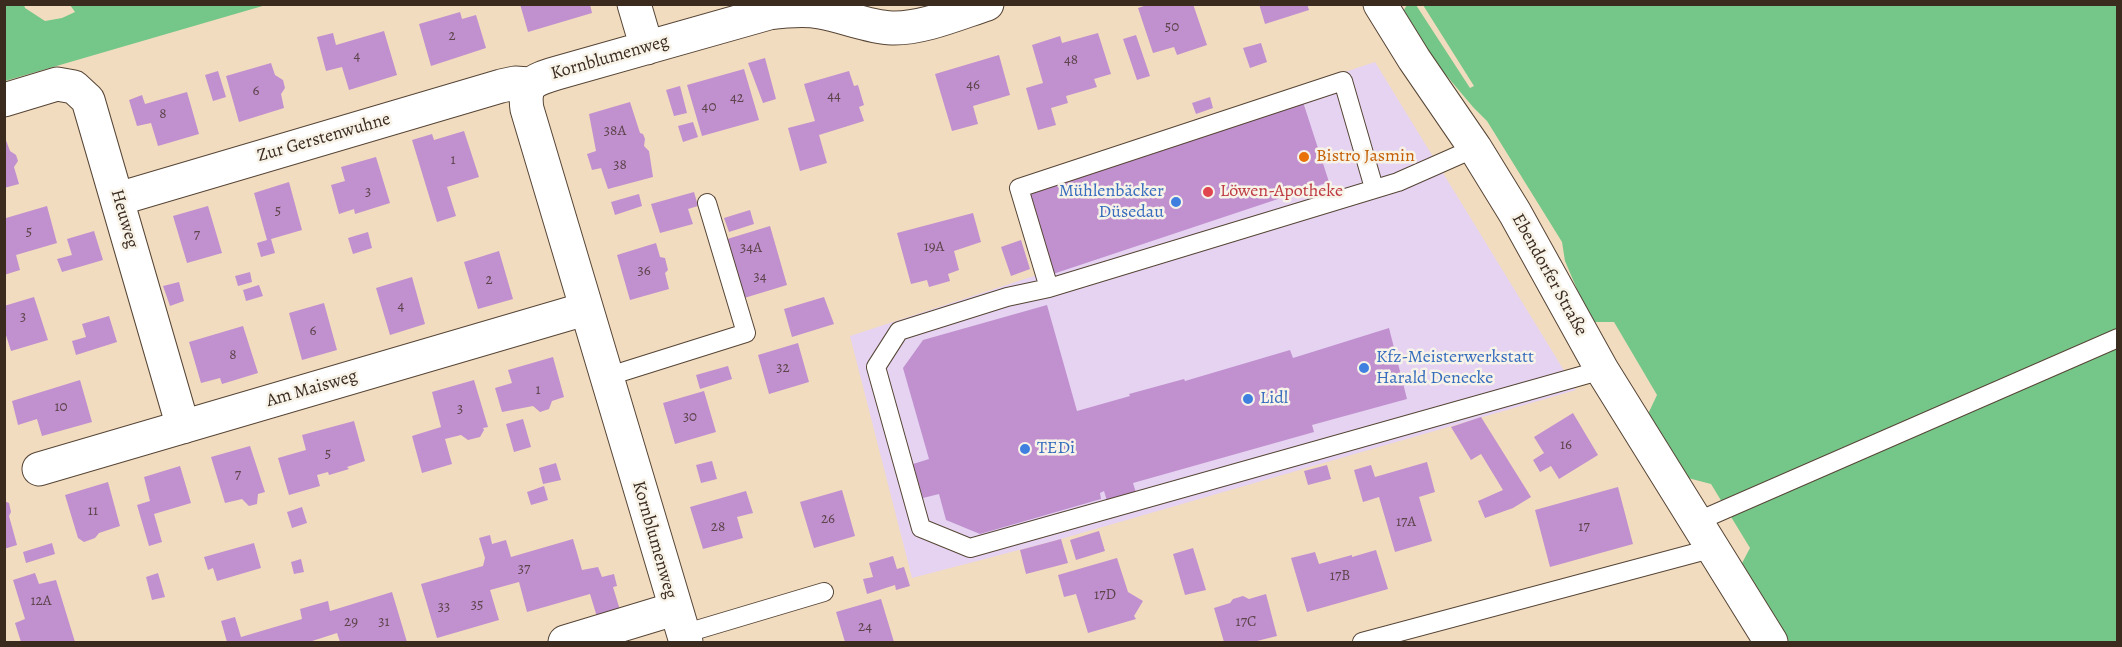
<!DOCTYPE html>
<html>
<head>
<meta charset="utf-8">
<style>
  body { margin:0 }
  #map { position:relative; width:2122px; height:647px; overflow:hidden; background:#f2dcbf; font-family:Alegreya,serif }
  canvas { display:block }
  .frame { position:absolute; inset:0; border:6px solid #3b2a1e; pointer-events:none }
</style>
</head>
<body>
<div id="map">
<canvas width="2122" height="647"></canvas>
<div class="frame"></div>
</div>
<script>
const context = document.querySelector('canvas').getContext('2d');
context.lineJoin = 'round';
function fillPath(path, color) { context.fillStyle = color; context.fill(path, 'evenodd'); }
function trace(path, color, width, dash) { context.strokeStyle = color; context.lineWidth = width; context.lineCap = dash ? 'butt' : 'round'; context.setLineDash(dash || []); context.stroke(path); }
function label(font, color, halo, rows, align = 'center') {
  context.font = font + ' Alegreya,serif'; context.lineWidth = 5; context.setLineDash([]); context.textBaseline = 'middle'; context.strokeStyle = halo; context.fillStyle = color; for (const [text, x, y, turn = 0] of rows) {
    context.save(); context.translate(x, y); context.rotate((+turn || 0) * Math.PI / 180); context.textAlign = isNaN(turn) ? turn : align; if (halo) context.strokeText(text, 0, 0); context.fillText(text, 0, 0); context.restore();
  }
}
fillPath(new Path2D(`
  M1375,62L1576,390L1061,539L912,578L850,336L1037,275L1010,183Z`), '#e5d3f1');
fillPath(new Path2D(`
  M5,4L24,5L25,8L45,21L62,18L75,12L70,5H266L5,81Z
  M1407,5H1416L1470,88L1474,86L1423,5H2117V642H1789L1741,565L1750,548L1711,484L1688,478L1648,414L1657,395L1614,322H1591L1565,261L1562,242L1487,121L1473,107L1424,49L1402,13Z`), '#75c789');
fillPath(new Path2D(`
  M520,4H590L592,13L528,32Z
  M1150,4H1193L1207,45L1177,55L1174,47L1153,53L1138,8Z
  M1259,4H1307L1309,10L1265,24Z
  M460,12L462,19L476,15L486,48L431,66L419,24Z
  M384,31L397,75L349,90L342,67L326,71L317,37L333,33L336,45Z
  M1098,33L1111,74L1094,79L1097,87L1066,96L1068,103L1051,108L1056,125L1038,130L1026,88L1043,83L1032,45L1060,36L1062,43Z
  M1136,35L1150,76L1137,80L1123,39Z
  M1261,43L1267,62L1250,68L1243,48Z
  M999,55L1010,95L973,106L978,124L952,131L935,74Z
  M765,58L776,99L763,103L748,63Z
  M271,63L275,75L283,80L285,88L281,94L284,108L239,122L226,76Z
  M744,69L759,120L702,136L687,85Z
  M218,71L226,97L213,101L205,75Z
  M849,71L854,86L858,85L864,105L859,107L864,121L819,135L827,163L800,171L788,128L815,121L804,84Z
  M680,86L687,113L674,116L666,90Z
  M187,92L199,134L158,146L151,123L137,126L129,100L142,95L145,104Z
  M1210,97L1213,108L1196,114L1192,103Z
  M630,102L640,133L643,134L645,139L644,146L649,151L653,177L608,189L601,168L592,170L587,154L596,151L589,114Z
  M1303,102L1329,182L1053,274L1027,194Z
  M693,122L698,137L683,142L678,126Z
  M464,131L479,177L447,187L456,216L437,222L412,140L432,134L434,140Z
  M4,135L10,151L16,155L18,161L14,167L19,184L4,188Z
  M376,157L390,203L355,214L354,209L339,214L331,185L345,181L341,167Z
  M289,182L302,230L271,239L275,253L261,257L257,243L267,240L254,193Z
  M694,192L698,206L688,209L693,224L660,233L651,204Z
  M639,194L642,206L615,215L611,202Z
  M47,206L57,243L16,255L20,270L4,275L6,218Z
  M208,206L222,253L187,263L173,216Z
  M750,210L754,224L729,232L724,218Z
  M973,213L981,242L954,251L959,270L948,274L950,281L929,287L927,280L911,284L897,233Z
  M770,226L787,285L741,299L724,240Z
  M94,231L103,260L62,272L57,259L72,255L67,239Z
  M368,232L372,248L353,254L348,238Z
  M1021,240L1030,269L1011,276L1001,247Z
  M656,243L660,257L665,258L668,270L665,273L669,289L630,300L617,255Z
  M499,251L513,299L478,309L464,262Z
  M250,272L252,282L238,286L235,276Z
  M412,277L425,324L390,335L376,288Z
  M179,282L184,301L170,306L163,286Z
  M259,285L263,296L246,301L243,290Z
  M34,297L48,340L11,351L4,329V306Z
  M824,297L834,324L792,337L784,309Z
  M324,303L337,350L302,360L289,313Z
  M1047,305L1077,411L1130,396L1129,394L1184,379L1185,381L1290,350L1293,358L1389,328L1407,399L1312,425L1314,432L1133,483L1137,496L1108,504L1104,491L1100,493L1101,499L980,534L946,520L939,494L923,498L913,464L929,459L903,368L923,340Z
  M109,316L117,342L76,355L72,341L86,337L82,324Z
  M243,326L258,373L222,384L220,378L201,383L189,342Z
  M798,343L809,382L769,394L758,355Z
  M553,357L564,397L552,401L549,409L540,412L533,406L502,412L495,388L512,383L508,370Z
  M728,366L732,379L700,389L696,375Z
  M80,380L92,422L42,436L37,419L18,425L12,401Z
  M474,380L488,427L483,428L484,430L480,437L468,440L461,435L445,439L452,464L422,473L412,436L441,427L432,392Z
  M704,391L716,432L675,444L663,403Z
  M1573,413L1598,455L1559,479L1551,466L1540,472L1533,460L1544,453L1534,437Z
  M1481,417L1531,497L1513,508L1485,518L1478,501L1503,490L1481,454L1471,460L1451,427Z
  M523,419L531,447L514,452L506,424Z
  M354,421L365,461L347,467L349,469L329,475L328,472L317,475L320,486L289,495L278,458L306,450L302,435Z
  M250,446L265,492L258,494L257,504L249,506L242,499L225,503L211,457Z
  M712,461L717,479L701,483L696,465Z
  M1427,462L1435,492L1419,497L1432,541L1395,552L1379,497L1363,502L1354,470L1371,465L1375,477Z
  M556,463L561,480L543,484L539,468Z
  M1327,465L1331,479L1308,485L1304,471Z
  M180,466L191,503L154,514L162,542L149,546L137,505L150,501L144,477Z
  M108,482L120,526L99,533L95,538L84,542L78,538L65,495Z
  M544,486L548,500L531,505L527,492Z
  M1618,487L1633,544L1550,567L1535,510Z
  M842,490L855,536L814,548L800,502Z
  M746,491L753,513L737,517L743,538L703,549L690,507Z
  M4,501L9,503L11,512L9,516L17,545L4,549Z
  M302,507L307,523L292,528L287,512Z
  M1099,531L1105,551L1076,560L1070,540Z
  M490,535L492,544L506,540L511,557L573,539L582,570L598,567L602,577L614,574L617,586L613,587L620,610L597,617L590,594L527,612L519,582L490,590L499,620L437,638L421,584L483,566L485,558L479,538Z
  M1061,539L1068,563L1026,574L1020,550Z
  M52,543L55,554L26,563L23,552Z
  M254,543L261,568L217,581L213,568L208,570L204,557Z
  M1193,548L1206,590L1185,595L1173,554Z
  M1376,550L1388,589L1307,612L1291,558L1315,552L1319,564L1352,555V557Z
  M893,556L897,569L904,567L910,586L896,590L895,585L867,594L863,579L873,577L869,563Z
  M1117,558L1128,592L1143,601L1134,616L1136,619L1088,633L1076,594L1064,597L1058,575Z
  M301,559L304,572L294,574L291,562Z
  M35,573L39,584L56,580L75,642H21L15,623L25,619L13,580Z
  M158,573L165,597L152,600L146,577Z
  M392,592L407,642H340L337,633L309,642H227L221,621L235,617L241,637L302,619L300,609L328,601L330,611Z
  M1266,594L1277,636L1253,642H1224L1214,608L1230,603L1233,599L1243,596L1249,599Z
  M881,599L894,642H845L836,612Z`), '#c190cf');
const service = new Path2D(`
  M1475,148L1398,182L1049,288L1007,297L899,331L876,367L921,528L970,548L1602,370
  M1049,288L1019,188L1343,81L1374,188
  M606,377L746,333L707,203
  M1696,522L2118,338
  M683,634L824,592
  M1362,642L1714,548`);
const minor = new Path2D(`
  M634,4L647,48
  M4,100L57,84L74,87L88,100L183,427
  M118,199L501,86L515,83L530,84
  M39,469L585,309
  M565,642L674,609
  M686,642L527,109C523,83 534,80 557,73L769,13C785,11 803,9 820,12C844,16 868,27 892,28C922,29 959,13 987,4`);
const tertiary = new Path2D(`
  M1380,4L1414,59L1475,148L1515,213L1602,370L1771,642`);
trace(service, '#564536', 20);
trace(minor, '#564536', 35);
trace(tertiary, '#564536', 35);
trace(service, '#fff', 18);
trace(minor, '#fff', 33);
trace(tertiary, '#fff', 33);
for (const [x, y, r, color] of [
  [1304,157,6,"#e8710a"],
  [1208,192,6,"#e0444e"],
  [1176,202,6,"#3f7fe0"],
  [1364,368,6,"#3f7fe0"],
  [1248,399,6,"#3f7fe0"],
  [1025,449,6,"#3f7fe0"]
]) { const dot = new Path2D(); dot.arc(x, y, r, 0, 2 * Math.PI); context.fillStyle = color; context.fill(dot); trace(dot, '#f7f3e8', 2); }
label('15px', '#5c444a', null, [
  ["50",1172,27],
  ["2",452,36],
  ["4",357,56],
  ["48",1071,60],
  ["46",973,85],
  ["6",256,91],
  ["44",834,96],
  ["42",737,98],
  ["40",709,107],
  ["8",163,114],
  ["38A",615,131],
  ["1",453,160],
  ["38",620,165],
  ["3",368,192],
  ["5",278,211],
  ["5",29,232],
  ["7",197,235],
  ["19A",934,247],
  ["34A",751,248],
  ["36",644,271],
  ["34",760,277],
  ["2",489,280],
  ["4",401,306],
  ["3",23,317],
  ["6",313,331],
  ["8",233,355],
  ["32",783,368],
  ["1",538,390],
  ["10",61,407],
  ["3",460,409],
  ["30",690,417],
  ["16",1566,445],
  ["5",328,454],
  ["7",238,475],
  ["11",93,511],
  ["26",828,519],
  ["17A",1406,522],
  ["28",718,527],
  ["17",1584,527],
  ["37",524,569],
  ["17B",1340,576],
  ["17D",1105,595],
  ["12A",41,601],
  ["35",477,605],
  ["33",444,607],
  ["29",351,622],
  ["31",384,622],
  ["17C",1246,622],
  ["24",865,627]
]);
label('18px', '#3b2a1e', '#f7f3e8', [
  ["Kornblumenweg",610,58,-16],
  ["Zur Gerstenwuhne",324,138,-16],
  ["Heuweg",124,219,74],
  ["Ebendorfer Straße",1549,275,61],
  ["Am Maisweg",312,389,-16],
  ["Kornblumenweg",654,540,74]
]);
label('18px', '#c56008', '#f7f3e8', [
  ["Bistro Jasmin",1316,157]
], 'left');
label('18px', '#366cbe', '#f7f3e8', [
  ["Mühlenbäcker",1164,192,"right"],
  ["Düsedau",1164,213,"right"],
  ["Kfz-Meisterwerkstatt",1376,358],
  ["Harald Denecke",1376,379],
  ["Lidl",1260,399],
  ["TEDi",1037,449]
], 'left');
label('18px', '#be3a42', '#f7f3e8', [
  ["Löwen-Apotheke",1220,192]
], 'left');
</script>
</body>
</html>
